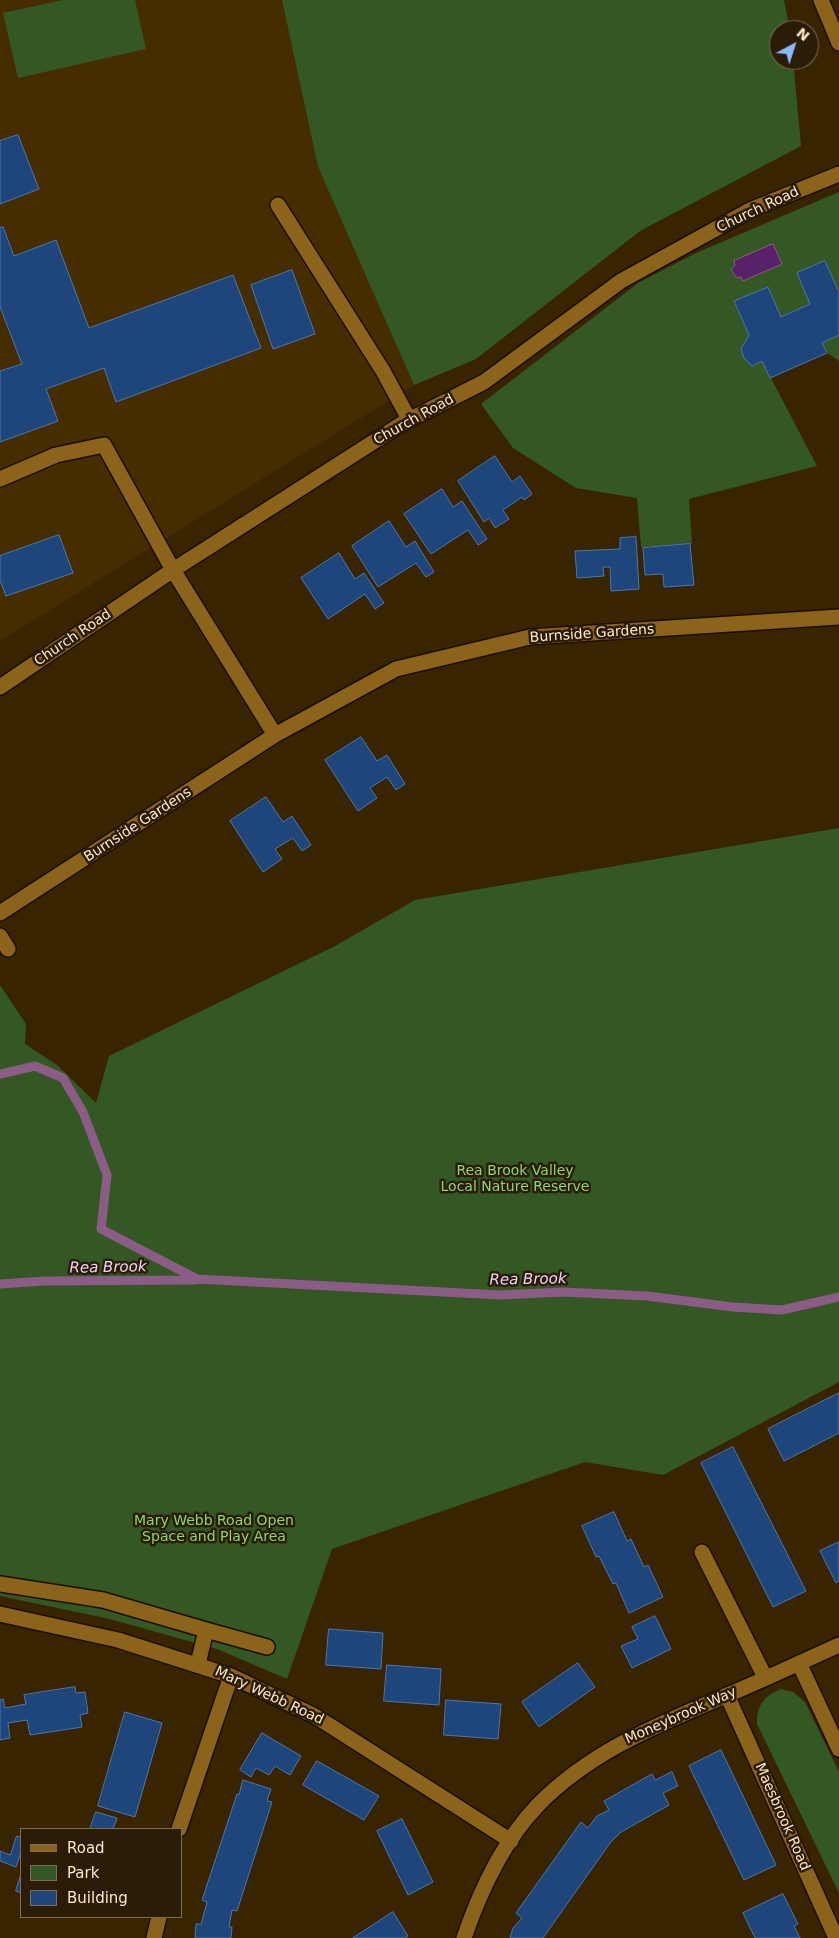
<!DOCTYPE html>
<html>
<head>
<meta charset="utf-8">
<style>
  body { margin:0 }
  #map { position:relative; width:839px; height:1938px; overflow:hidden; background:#392400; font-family:"DejaVu Sans",sans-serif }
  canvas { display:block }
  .legend { position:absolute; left:20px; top:1828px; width:162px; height:90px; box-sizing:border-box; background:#2a1c07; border:1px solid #7f6d53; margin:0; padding:6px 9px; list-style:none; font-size:15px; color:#fee7c6 }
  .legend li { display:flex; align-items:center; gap:10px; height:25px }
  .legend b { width:25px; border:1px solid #7f6d53 }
  .north { position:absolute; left:769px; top:20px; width:50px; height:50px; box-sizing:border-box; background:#2a1c07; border:1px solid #7f6d53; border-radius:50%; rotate:40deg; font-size:14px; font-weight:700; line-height:20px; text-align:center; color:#fee7c6 }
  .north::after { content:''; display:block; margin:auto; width:18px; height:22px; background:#8abafc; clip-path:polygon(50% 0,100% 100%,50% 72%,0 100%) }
</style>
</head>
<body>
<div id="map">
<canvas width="839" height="1938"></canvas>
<ul class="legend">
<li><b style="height:6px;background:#8c631b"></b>Road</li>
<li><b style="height:14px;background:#345824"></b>Park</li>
<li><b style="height:14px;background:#1f467b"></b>Building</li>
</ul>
<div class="north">N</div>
</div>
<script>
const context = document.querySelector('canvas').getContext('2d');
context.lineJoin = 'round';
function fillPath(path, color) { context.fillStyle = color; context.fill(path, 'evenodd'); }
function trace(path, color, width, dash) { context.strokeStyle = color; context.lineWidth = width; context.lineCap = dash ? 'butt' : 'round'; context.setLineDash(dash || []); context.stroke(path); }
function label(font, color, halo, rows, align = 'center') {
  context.font = font + ' "DejaVu Sans",sans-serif'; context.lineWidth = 5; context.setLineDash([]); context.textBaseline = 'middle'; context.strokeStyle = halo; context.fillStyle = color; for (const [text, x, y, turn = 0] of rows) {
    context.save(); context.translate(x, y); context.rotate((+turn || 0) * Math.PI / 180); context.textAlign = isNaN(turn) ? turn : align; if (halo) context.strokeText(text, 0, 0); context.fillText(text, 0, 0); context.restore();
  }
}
fillPath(new Path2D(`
  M0,0H282L318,167L414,385L0,641Z`), '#452d00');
fillPath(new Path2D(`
  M63,0H135L146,49L18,78L3,13Z
  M282,0H784L790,30H779V60H793L801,146L640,231L476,359L414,385L318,167Z
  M839,192V292L825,261L797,273L810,304L781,317L767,287L734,302L749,335L741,349L744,358L752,366L762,361L817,466L689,499L692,544L641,547L637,498L576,488L513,448L481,404L638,283L696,253Z
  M839,333V361L827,353L821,341Z
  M839,828V1382L663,1475L585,1462L332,1549L287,1679L217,1649L110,1619L0,1596V985L26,1024L25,1044L57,1065L96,1103L109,1056L335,946L415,900Z
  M781,1689L793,1692L805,1702L839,1772V1893L757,1724C757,1705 763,1697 781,1689Z`), '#345824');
const water = new Path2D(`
  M773,244L782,264L743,281L741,277L737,278L731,270L735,265L734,261Z`);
fillPath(water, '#58216a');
trace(water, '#8a5c86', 1);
trace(new Path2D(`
  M0,1074L35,1066L63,1078L83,1112L107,1175L101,1229L197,1279L500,1295L563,1292L647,1296L733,1307L782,1310L839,1297
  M0,1284L45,1281L197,1280`), '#8a5c86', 9);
const building = new Path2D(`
  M18,135L39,189L0,204V141Z
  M3,227L14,256L56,240L89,328L233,275L261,348L116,402L104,368L46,389L58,421L0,442V371L22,364L0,307V228Z
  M825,261L839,292V335L822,343L827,353L770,378L762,361L752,366L744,358L741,349L749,335L734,301L768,287L781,317L810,304L797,273Z
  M292,270L315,334L273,349L251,285Z
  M495,456L512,482L520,476L532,494L524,500L522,497L503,510L509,519L495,528L489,518L484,522L458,481Z
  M442,489L453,507L462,501L487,539L478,545L468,530L431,554L404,514Z
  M389,521L406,547L415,541L434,572L426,577L416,563L378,587L352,546Z
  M59,535L73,573L6,596L0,580V556Z
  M636,537L639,589L611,591L610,567H603L604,576L577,578L575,551L620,549V538Z
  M690,544L694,585L664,587L663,574L645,575L643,548Z
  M339,553L355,579L364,573L384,603L375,609L365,594L328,619L301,578Z
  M361,737L377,761L387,755L405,784L396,790L387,777L370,788L377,798L358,811L325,760Z
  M266,797L283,822L292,816L311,845L302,851L293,838L275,849L282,859L263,872L230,821Z
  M839,1393V1433L784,1461L768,1429Z
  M733,1447L806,1591L773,1607L701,1463Z
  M614,1512L627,1541L631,1539L644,1567L648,1565L663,1597L629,1613L616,1583L613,1584L599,1556L596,1557L582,1526Z
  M839,1542V1581L836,1583L820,1551Z
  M655,1616L671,1649L632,1668L621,1646L638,1639L632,1627Z
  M329,1629L383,1633L381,1669L326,1665Z
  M578,1663L595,1687L539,1727L522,1702Z
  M387,1665L441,1669L439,1705L384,1701Z
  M75,1687L76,1693L85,1692L88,1713L80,1715L82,1727L30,1735L27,1720L8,1723L10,1738L0,1740V1700L3,1699L5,1708L26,1704L24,1695Z
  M446,1700L501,1704L498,1739L444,1735Z
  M125,1712L162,1723L135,1817L98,1806Z
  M262,1733L301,1756L290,1775L275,1766L269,1775L256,1768L251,1777L240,1770Z
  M721,1750L776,1865L744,1880L689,1766Z
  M317,1761L379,1796L364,1820L303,1785Z
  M672,1772L678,1786L663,1793L669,1805L621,1832L610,1843L543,1938H510L513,1928L522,1918L516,1913L581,1822L588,1828L597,1816L609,1810L604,1801L652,1774L655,1780Z
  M243,1780L271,1789L267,1801L272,1802L237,1911L232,1910L229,1927H232L231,1938H195L196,1924H201L207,1902L202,1900L237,1794H239Z
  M96,1812L117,1818L113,1829H90Z
  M402,1819L433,1882L408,1895L377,1831Z
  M17,1836L21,1837V1852L16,1867L0,1861V1851L10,1855Z
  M21,1874V1893L16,1891Z
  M783,1894L798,1924L794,1926L800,1938H755L743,1913Z
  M393,1912L408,1936L405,1938H353Z`);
fillPath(building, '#1f467b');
trace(building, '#4d76af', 1);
const minor = new Path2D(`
  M821,0L839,43
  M278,205L383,371L409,419
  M0,479L56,455L104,445L173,570L275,735
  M0,687L173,570L403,423L484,382L621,281L750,210L839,174
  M0,913L275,735L396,669L530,637L839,617
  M0,936L8,949
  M702,1552L765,1677
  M0,1584L103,1600L206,1630L198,1664
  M0,1614L118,1640L231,1676L315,1716L511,1841
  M206,1630L267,1647
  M799,1663L839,1749
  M727,1695L836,1938
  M179,1829L231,1676
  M154,1938L159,1917
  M464,1938C480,1891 502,1843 537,1806C589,1752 657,1725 725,1696C763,1680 801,1662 839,1645`);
trace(minor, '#1b0e00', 18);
trace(minor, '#8c631b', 15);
label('14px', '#fee7c6', '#2a1c07', [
  ["Church Road",758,210,-25],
  ["Church Road",414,420,-29],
  ["Burnside Gardens",592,634,-4],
  ["Church Road",73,638,-34],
  ["Burnside Gardens",138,825,-33],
  ["Mary Webb Road",269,1696,25],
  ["Moneybrook Way",681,1716,-24],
  ["Maesbrook Road",782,1817,66]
]);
label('14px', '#8dd76c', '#2a1c07', [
  ["Rea Brook Valley",515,1171],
  ["Local Nature Reserve",515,1187],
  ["Mary Webb Road Open",214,1521],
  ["Space and Play Area",214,1537]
]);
label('italic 15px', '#efd1fb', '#2a1c07', [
  ["Rea Brook",108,1268,-1],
  ["Rea Brook",528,1280,-1]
]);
</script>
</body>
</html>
